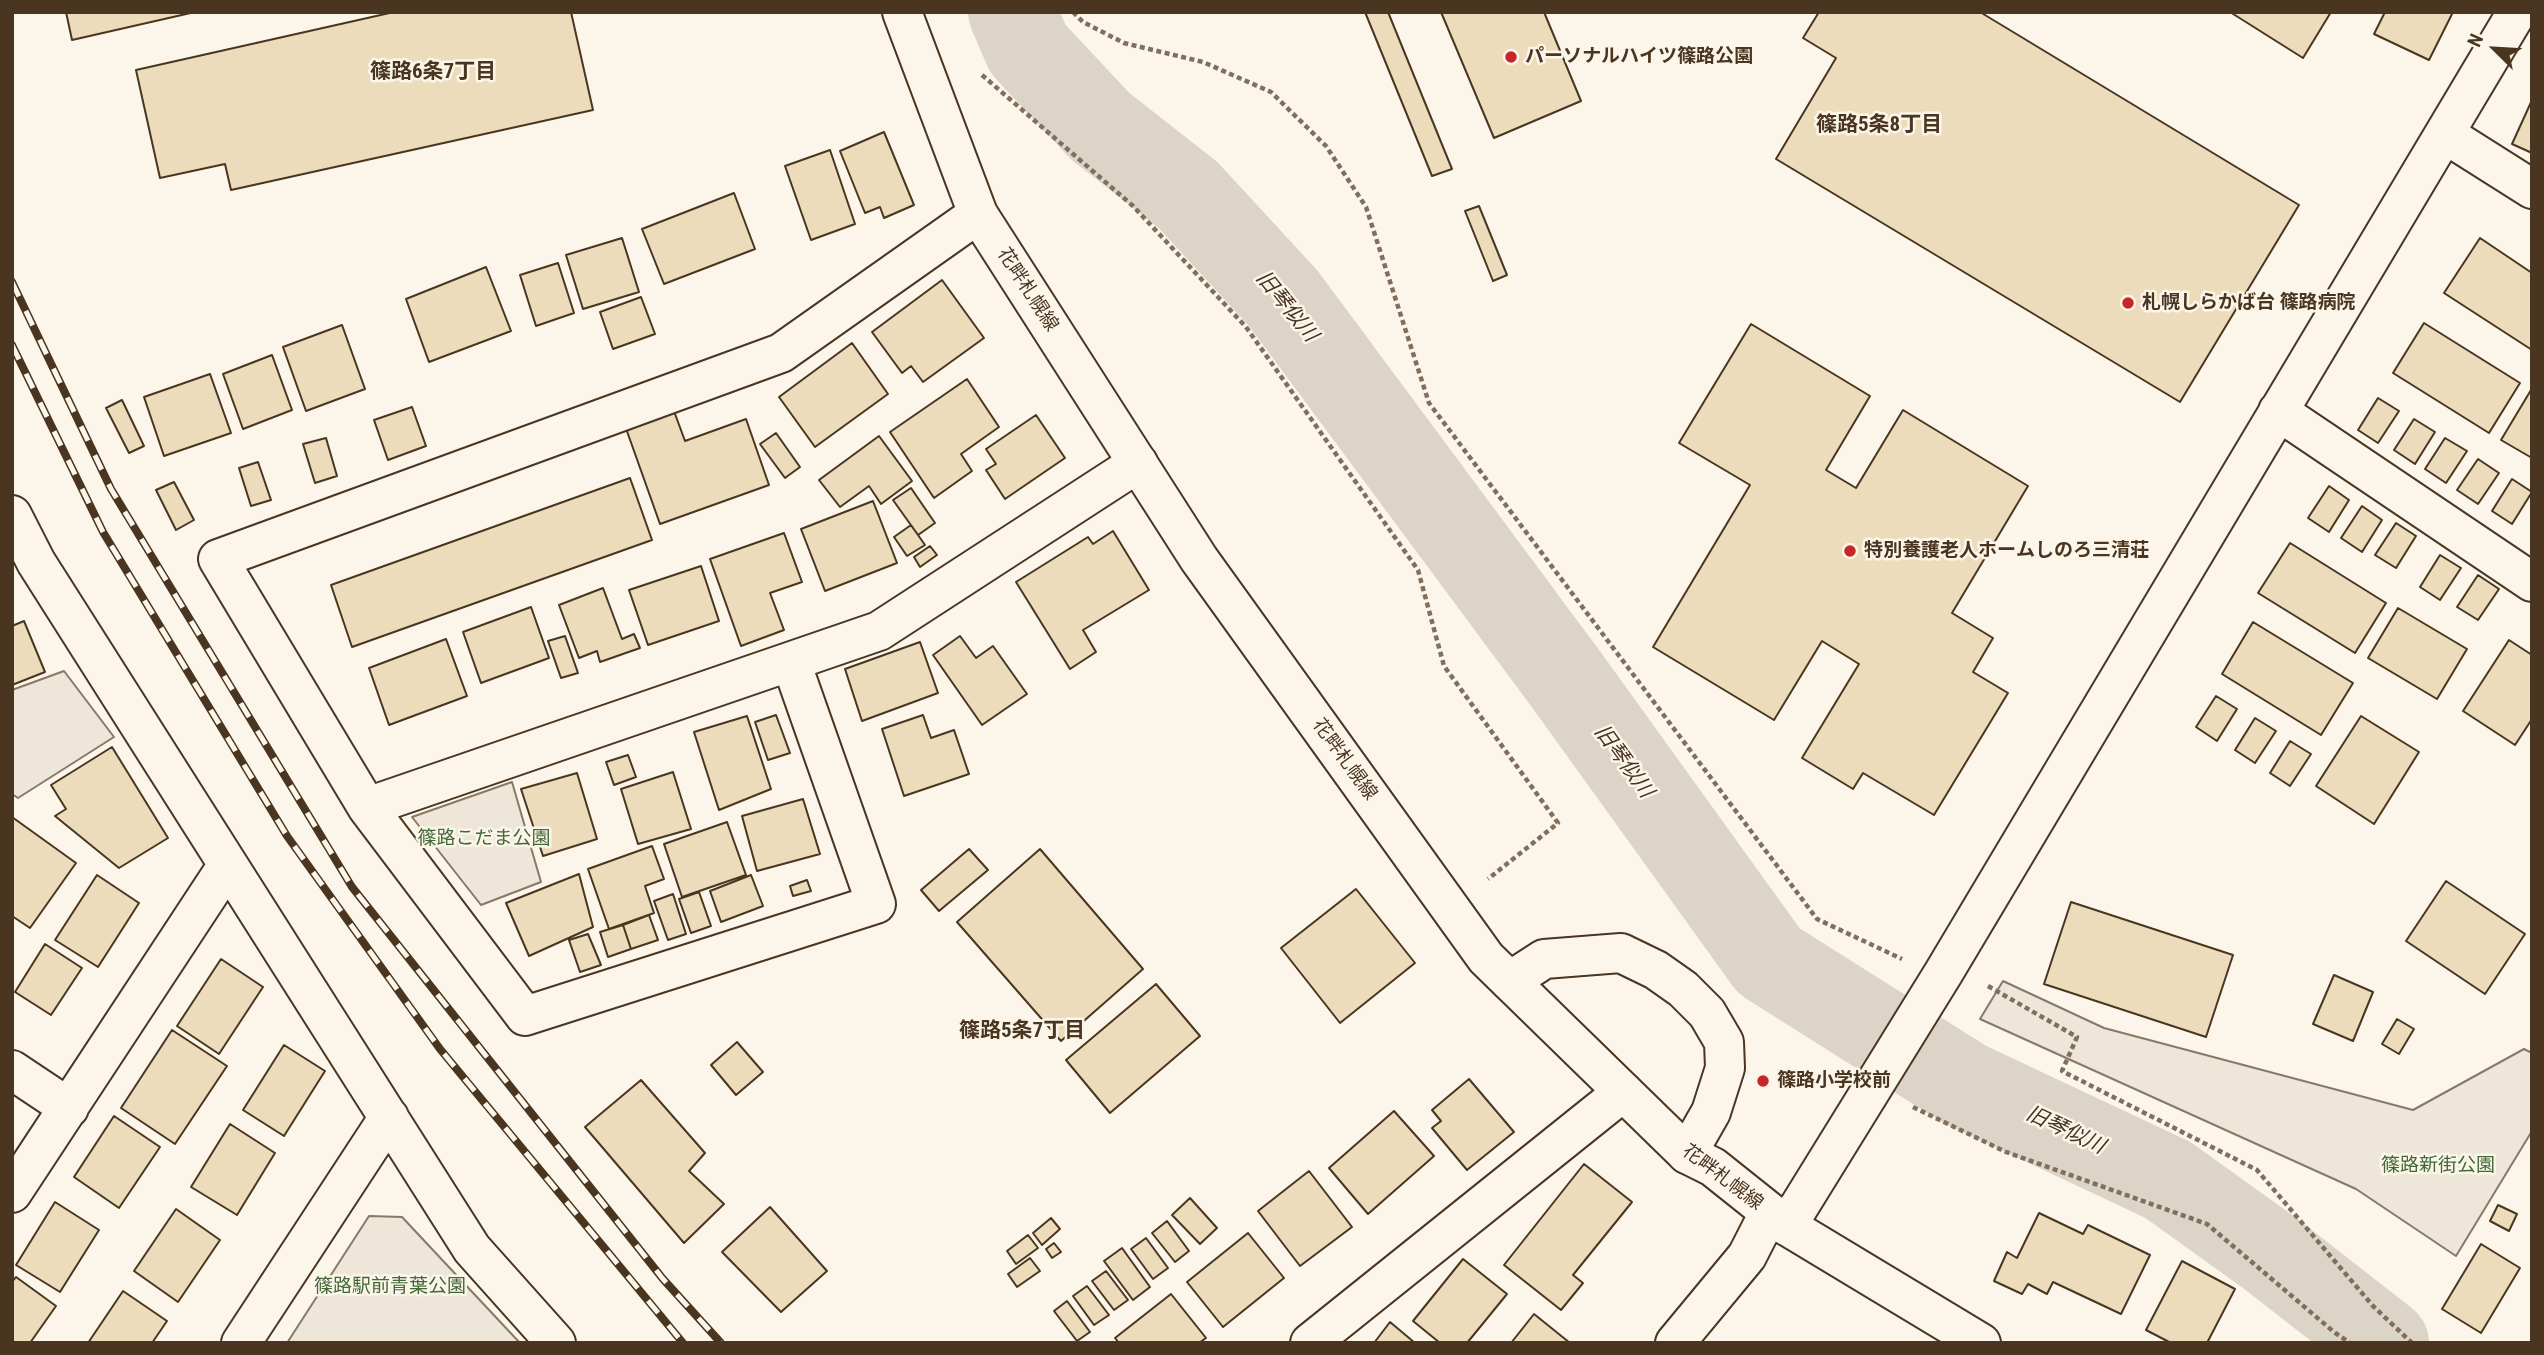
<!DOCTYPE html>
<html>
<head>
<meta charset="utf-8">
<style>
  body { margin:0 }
  #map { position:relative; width:2544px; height:1355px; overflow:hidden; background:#fbf6e9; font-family:"Roboto Condensed",sans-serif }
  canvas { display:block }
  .frame { position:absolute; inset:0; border:14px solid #4a3520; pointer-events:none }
  .north { position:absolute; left:2460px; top:14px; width:70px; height:70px; -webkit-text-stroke:5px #fbf6e9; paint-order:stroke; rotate:294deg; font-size:19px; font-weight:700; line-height:28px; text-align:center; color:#4a3520 }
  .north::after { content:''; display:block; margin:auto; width:24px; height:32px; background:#4a3520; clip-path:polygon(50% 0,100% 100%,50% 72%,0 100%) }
</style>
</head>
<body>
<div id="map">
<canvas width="2544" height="1355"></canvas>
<div class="frame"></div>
<div class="north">N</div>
</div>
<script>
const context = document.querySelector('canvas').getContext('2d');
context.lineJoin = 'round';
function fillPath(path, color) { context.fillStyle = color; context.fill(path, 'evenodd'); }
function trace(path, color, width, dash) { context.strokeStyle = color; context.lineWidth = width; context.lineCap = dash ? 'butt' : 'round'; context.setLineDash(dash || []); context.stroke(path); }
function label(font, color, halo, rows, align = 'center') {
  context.font = font + ' "Roboto Condensed","Noto Sans JP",sans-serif'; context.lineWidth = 5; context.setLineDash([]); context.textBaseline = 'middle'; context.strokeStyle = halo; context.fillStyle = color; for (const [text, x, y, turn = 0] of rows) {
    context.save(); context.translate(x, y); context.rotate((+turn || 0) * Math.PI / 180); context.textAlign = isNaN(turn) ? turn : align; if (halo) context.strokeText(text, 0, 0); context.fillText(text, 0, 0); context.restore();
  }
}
const green = new Path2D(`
  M64,671L114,737L18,798L12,794V690Z
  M512,782L541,882L481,905L412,817Z
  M2003,981L2104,1028L2413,1110L2524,1049L2532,1053V1131L2456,1256L2356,1189L1980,1019Z
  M369,1216L402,1217L520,1343H287Z`);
fillPath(green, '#ede6d9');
trace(green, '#887966', 2);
trace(new Path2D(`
  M1012,12L1028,49L1100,126L1188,195L1283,298L1568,682L1769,961L1964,1084L2168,1180L2271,1254L2385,1343`), '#dcd4c6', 88);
const building = new Path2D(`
  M66,12H195L72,40Z
  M394,12H571L593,110L231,190L225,164L160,178L136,70Z
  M1365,12H1388L1452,169L1432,176Z
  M1441,12H1544L1581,101L1494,138Z
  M1819,12H1980L2299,205L2180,402L1776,159L1836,58L1803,38Z
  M2230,12H2331L2303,58Z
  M2385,12H2453L2429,60L2374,34Z
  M2532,100V153L2512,144Z
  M884,132L914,205L884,218L880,207L865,213L840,151Z
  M830,150L855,224L811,240L785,166Z
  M734,193L755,249L664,284L642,229Z
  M1479,206L1507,275L1493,281L1465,211Z
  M622,238L639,292L583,309L566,255Z
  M2480,238L2532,273V350L2444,293Z
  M558,263L574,313L536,326L520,275Z
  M486,267L511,331L429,362L406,299Z
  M942,280L984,338L923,382L911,366L902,373L872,332Z
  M641,297L655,334L613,349L600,312Z
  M2424,323L2520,383L2489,433L2393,373Z
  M1751,324L1870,396L1826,470L1856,488L1903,410L2028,486L1952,613L1993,638L1973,672L2008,693L1934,815L1863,773L1853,789L1802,758L1859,664L1822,641L1774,720L1653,647L1750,485L1679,443Z
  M342,325L365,389L306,411L283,347Z
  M852,343L888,394L815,447L779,397Z
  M272,355L292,410L243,429L223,374Z
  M210,374L231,433L164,456L144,397Z
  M967,379L999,427L961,454L972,471L934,498L890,432Z
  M2531,390H2532V458L2501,440Z
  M2378,398L2399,411L2378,443L2358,430Z
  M122,400L144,446L129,453L106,408Z
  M671,403L685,441L746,419L769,485L660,524L623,420Z
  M412,407L426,446L388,460L374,420Z
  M1036,415L1065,458L1005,499L986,470L996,464L986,449Z
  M2414,419L2435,432L2415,464L2394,450Z
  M776,433L800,467L785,478L760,444Z
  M879,436L912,481L881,504L869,486L840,507L819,480Z
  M326,438L337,476L315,483L303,444Z
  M2445,438L2467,451L2446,483L2425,469Z
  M2478,459L2499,473L2478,504L2457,490Z
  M258,462L271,500L251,506L239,468Z
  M630,478L652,540L352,647L331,585Z
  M2512,479L2532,492L2512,524L2492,511Z
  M174,482L194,520L176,530L156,490Z
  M2329,486L2349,500L2329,532L2308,518Z
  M911,488L935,523L918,535L893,500Z
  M873,501L897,563L825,591L801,529Z
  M2362,506L2382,520L2362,552L2341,538Z
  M2396,523L2416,536L2396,568L2375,555Z
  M911,525L925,545L907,556L894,537Z
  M1113,531L1149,590L1083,630L1096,652L1070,669L1016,582L1088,537L1093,544Z
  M784,533L802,582L770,593L784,630L741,646L710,559Z
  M2290,543L2386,603L2355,653L2258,593Z
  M930,546L937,555L920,567L914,557Z
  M2440,555L2461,568L2440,600L2420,587Z
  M701,566L719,621L648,645L629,590Z
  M2478,575L2499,589L2478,620L2457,607Z
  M603,588L622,639L634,634L640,648L600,662L597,651L579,658L559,605Z
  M531,607L549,658L481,683L463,632Z
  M2398,608L2467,649L2437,699L2368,658Z
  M24,621L45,672L12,685V626Z
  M2253,622L2353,683L2321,735L2222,674Z
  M565,636L578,673L561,678L548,641Z
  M960,636L976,658L993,646L1027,694L982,725L933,655Z
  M446,639L467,696L389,725L369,668Z
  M2509,640L2532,655V719L2515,745L2463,711Z
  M920,642L938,693L862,721L845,669Z
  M2216,696L2237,709L2217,741L2196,727Z
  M776,715L790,753L768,760L755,722Z
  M923,715L931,738L954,730L969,774L904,796L882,729Z
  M747,716L771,789L719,810L694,732Z
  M2361,716L2419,752L2374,824L2316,786Z
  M2255,718L2276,731L2255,763L2235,750Z
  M2290,741L2311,754L2290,786L2270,773Z
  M112,747L168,838L119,868L55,816L66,809L51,785Z
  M628,755L636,777L614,785L606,762Z
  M673,772L691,829L638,844L621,789Z
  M577,773L597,839L543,856L521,789Z
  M803,799L820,854L757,871L742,816Z
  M12,817L76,863L30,928L12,916Z
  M727,822L746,875L682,897L664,844Z
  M652,846L664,879L645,886L654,913L609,929L588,869Z
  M969,849L988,870L939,911L921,890Z
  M1040,849L1143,969L1061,1041L957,922Z
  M579,874L593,927L529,956L506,903Z
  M97,875L139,903L98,967L55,940Z
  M751,875L763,906L721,922L710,891Z
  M807,880L811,891L793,896L790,886Z
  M2446,881L2525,934L2485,994L2406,941Z
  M1356,889L1415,963L1340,1023L1281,948Z
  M699,892L711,926L691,933L679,899Z
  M673,894L686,934L668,940L654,901Z
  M2071,902L2233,955L2206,1037L2044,984Z
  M649,915L658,940L631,949L623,925Z
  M623,925L631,949L608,957L600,932Z
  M588,934L601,965L580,972L569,940Z
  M45,944L82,968L51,1015L15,992Z
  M221,959L263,987L219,1054L177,1026Z
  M2334,975L2373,992L2353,1041L2313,1024Z
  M1156,984L1200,1036L1110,1113L1066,1060Z
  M2397,1019L2414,1029L2399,1054L2382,1044Z
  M172,1030L227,1066L175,1144L121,1108Z
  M737,1042L763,1072L736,1095L711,1065Z
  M284,1045L325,1071L284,1136L243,1110Z
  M1469,1079L1514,1132L1467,1170L1432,1128L1441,1121L1432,1110Z
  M641,1080L705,1153L689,1171L724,1204L684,1243L585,1127Z
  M1394,1111L1434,1156L1368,1214L1329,1168Z
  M114,1116L160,1147L119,1208L74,1177Z
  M230,1124L275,1153L237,1215L191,1187Z
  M1584,1164L1632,1202L1573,1275L1583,1283L1561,1310L1504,1265Z
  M1309,1171L1352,1227L1300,1266L1258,1211Z
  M1190,1198L1217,1228L1200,1244L1172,1215Z
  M55,1202L99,1230L60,1292L16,1265Z
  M2498,1205L2517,1214L2509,1231L2490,1221Z
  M770,1207L827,1271L781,1312L722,1252Z
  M176,1209L220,1240L178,1302L134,1271Z
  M2039,1213L2083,1234L2088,1225L2150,1255L2121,1314L2053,1282L2047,1294L2028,1284L2022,1294L1994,1281L2007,1252L2017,1258Z
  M1051,1218L1060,1229L1042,1245L1033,1233Z
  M1167,1221L1189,1251L1175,1262L1152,1233Z
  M1248,1233L1284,1278L1223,1327L1187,1282Z
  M1028,1235L1038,1248L1016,1264L1007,1251Z
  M1146,1238L1168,1268L1153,1279L1131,1249Z
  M1054,1243L1061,1252L1052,1258L1046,1249Z
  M2481,1244L2520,1268L2481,1333L2442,1309Z
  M1122,1248L1150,1287L1133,1300L1104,1261Z
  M1030,1258L1040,1271L1017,1287L1008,1274Z
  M1463,1259L1507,1294L1467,1343H1440L1413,1321Z
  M2182,1261L2235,1289L2207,1343H2171L2146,1330Z
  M1106,1271L1128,1300L1114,1310L1092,1281Z
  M16,1277L56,1306L30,1343H12V1282Z
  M1087,1286L1109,1315L1094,1325L1073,1296Z
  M123,1291L167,1321L152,1343H88Z
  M1171,1294L1206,1338L1199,1343H1119L1115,1338Z
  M1067,1301L1090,1332L1077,1341L1054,1311Z
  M1534,1314L1570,1343H1511Z
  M1390,1322L1415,1343H1374Z`);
fillPath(building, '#ecdcbc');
trace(building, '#4a3520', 2);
const minor = new Path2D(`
  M2445,134L2532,189
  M2278,411L2532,582
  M12,515L36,562L472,1249L556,1343
  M791,662L876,904L525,1016L367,807L218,559L781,353L978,214
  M367,807L879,631L1138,463
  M1510,981L1544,959L1621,953L1656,970L1683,989L1707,1013L1724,1042L1725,1068L1711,1112L1687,1154
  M12,1070L69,1108
  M12,1193L227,866
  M1787,1226L1944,972L2517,12
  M241,1343L389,1117
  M1310,1343L1623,1092
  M1675,1343L1747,1256L1769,1213`);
const major = new Path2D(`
  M902,12L978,214L1199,559L1486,958L1687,1154L1713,1167L1787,1226L1981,1343`);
trace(minor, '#4a3520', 42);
trace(major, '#4a3520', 42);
trace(new Path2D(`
  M1073,12L1083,22L1124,43L1203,62L1271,92L1326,146L1366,207L1429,403L1817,919L1902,959
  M982,75L1133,206L1246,327L1418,570L1444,666L1558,823L1488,879
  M1988,986L2077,1037L2062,1071L2257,1170L2373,1306L2412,1343
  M1913,1107L2006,1152L2207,1224L2334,1332L2350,1343`), '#7f6f5c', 4.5, [5, 3.5]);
trace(minor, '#fbf6e9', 38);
trace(major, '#fbf6e9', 38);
const rail = new Path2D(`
  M12,282L111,489L352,887L663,1279L721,1343
  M12,345L103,532L287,836L440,1049L683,1343`);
trace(rail, '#4a3520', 8);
trace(rail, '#fbf6e9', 5, [16]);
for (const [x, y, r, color] of [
  [1511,57,7,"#c62828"],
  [2128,303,7,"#c62828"],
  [1850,551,7,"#c62828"],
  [1763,1081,7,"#c62828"]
]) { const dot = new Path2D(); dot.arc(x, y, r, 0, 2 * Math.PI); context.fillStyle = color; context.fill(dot); trace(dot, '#fbf6e9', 2.5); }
label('bold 19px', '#4a3520', '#fbf6e9', [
  ["パーソナルハイツ篠路公園",1525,57],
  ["札幌しらかば台 篠路病院",2142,303],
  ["特別養護老人ホームしのろ三清荘",1864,551],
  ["篠路小学校前",1777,1081]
], 'left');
label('19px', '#4a3520', '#fbf6e9', [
  ["花畔札幌線",1027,290,57],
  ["花畔札幌線",1344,760,54],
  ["花畔札幌線",1722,1178,37]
]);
label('19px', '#436837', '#fbf6e9', [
  ["篠路こだま公園",484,839],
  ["篠路新街公園",2438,1166],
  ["篠路駅前青葉公園",390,1287]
]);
label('bold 21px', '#4a3520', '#fbf6e9', [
  ["篠路6条7丁目",433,73],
  ["篠路5条8丁目",1879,126],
  ["篠路5条7丁目",1022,1032]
]);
label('italic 21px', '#4a3520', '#fbf6e9', [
  ["旧琴似川",1286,307,51],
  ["旧琴似川",1623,762,54],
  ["旧琴似川",2065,1131,25]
]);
</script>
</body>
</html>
